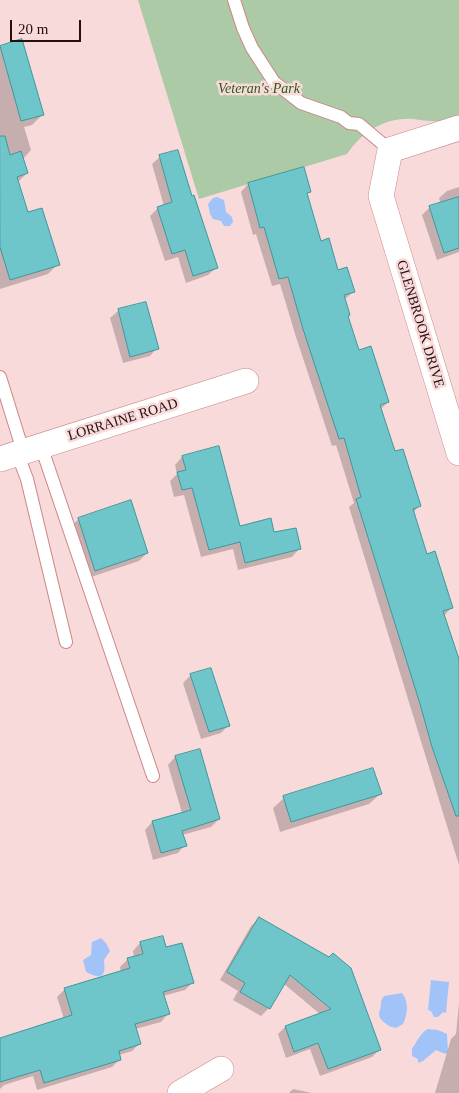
<!DOCTYPE html>
<html>
<head>
<meta charset="utf-8">
<style>
  body { margin:0 }
  #map { position:relative; width:459px; height:1093px; overflow:hidden; background:#f9dada; font-family:"Times New Roman",serif }
  canvas { display:block }
  .scale { position:absolute; left:10px; top:20px; width:71px; height:22px; box-sizing:border-box; border:2px solid #260d0e; border-top:0; padding-left:6px; font-size:15px; line-height:18px; white-space:nowrap; color:#260d0e; -webkit-text-stroke:4px #f9dada; paint-order:stroke }
</style>
</head>
<body>
<div id="map">
<canvas width="459" height="1093"></canvas>
<div class="scale">20 m</div>
</div>
<script>
const context = document.querySelector('canvas').getContext('2d');
context.lineJoin = 'round';
function fillPath(path, color) { context.fillStyle = color; context.fill(path, 'evenodd'); }
function trace(path, color, width, dash) { context.strokeStyle = color; context.lineWidth = width; context.lineCap = dash ? 'butt' : 'round'; context.setLineDash(dash || []); context.stroke(path); }
function label(font, color, halo, rows, align = 'center') {
  context.font = font + ' "Times New Roman",serif'; context.lineWidth = 5; context.setLineDash([]); context.textBaseline = 'middle'; context.strokeStyle = halo; context.fillStyle = color; for (const [text, x, y, turn = 0] of rows) {
    context.save(); context.translate(x, y); context.rotate((+turn || 0) * Math.PI / 180); context.textAlign = isNaN(turn) ? turn : align; if (halo) context.strokeText(text, 0, 0); context.fillText(text, 0, 0); context.restore();
  }
}
fillPath(new Path2D(`
  M138,0H459V116C453,117 446,120 440,121C431,122 422,120 413,119C385,117 362,132 347,154L199,199Z`), '#accaa5');
fillPath(new Path2D(`
  M217,197L224,200L226,212L232,217L233,222L230,226H224L221,221L213,219L210,214L208,204L213,198Z
  M101,938L106,943L110,951L104,960C106,977 102,980 86,972L83,960L91,955L92,942Z
  M431,980L449,982L446,1013L443,1012L438,1017H434L431,1011L428,1010Z
  M402,993C409,1002 408,1014 403,1024L396,1028C390,1027 389,1026 385,1023C374,1014 382,1012 381,1001L384,996Z
  M428,1029L438,1030L447,1034L448,1052L445,1054L436,1050L423,1061L418,1063V1059L412,1056V1049C416,1043 421,1032 428,1029Z`), '#a1c3f8');
fillPath(new Path2D(`
  M22,41L42,115L32,125L24,127L31,150L23,159L27,173L18,182L27,214L58,264L48,274L0,289V48Z
  M160,157L191,197L216,268L208,275L186,283L178,257L165,261L150,216L158,208L164,206L152,164Z
  M248,184L310,191L306,195L320,242L338,271L353,292L344,300L347,316L358,351L388,402L380,410L394,452L419,506L413,513L426,556L451,608L444,616L458,659L459,658V865L349,507L354,503L336,445L332,446L296,337L280,284L272,286L256,234L253,235L241,192Z
  M459,187V252L437,260L422,215L430,207L441,204L439,198L447,191Z
  M145,303L157,348L150,356L123,363L110,318L118,311Z
  M182,457L239,527L299,549L292,557L238,570L233,549L201,557L184,495L174,497L170,481L177,474L175,465Z
  M79,519L147,553L139,561L88,578L71,526Z
  M191,675L229,725L221,733L201,739L183,683Z
  M175,757L219,819L211,827L182,835L185,845L178,853L153,860L145,830L152,822L182,813L168,765Z
  M380,794L369,804L280,832L273,808L284,798Z
  M259,918L380,1049L372,1057L320,1076L310,1049L286,1058L278,1034L285,1027L320,1014L283,983L269,1008L261,1016L233,1000L238,991L220,980L251,926Z
  M162,937L165,949L193,982L185,990L163,996L168,1014L161,1022L135,1029L140,1043L132,1051L119,1055L120,1059L112,1067L37,1090L33,1076L4,1085L0,1089V1039L64,1019L57,997L64,990L121,972L120,967L127,960L134,957L133,951L140,943Z
  M459,1003V1093H435L451,1039L456,1034Z
  M293,1089L312,1093H289Z`), '#0003');
const building = new Path2D(`
  M22,39L44,115L21,121L0,46Z
  M0,136H5L10,155L21,151L28,173L17,177L28,212L42,208L60,265L10,280L0,247Z
  M178,150L192,196L194,195L218,268L193,276L185,250L172,254L157,207L172,202L159,155Z
  M304,167L311,192L307,193L321,241L329,238L338,270L347,267L355,292L344,295L350,315L348,316L359,350L371,346L389,402L380,405L395,451L403,449L421,506L413,509L427,554L435,551L453,608L443,611L459,659V816H456L432,747L420,704L356,499L361,497L344,438L339,439L303,329L288,277L279,279L264,227L260,228L248,183Z
  M459,197V248L444,253L429,206Z
  M146,302L159,349L130,357L118,309Z
  M219,446L240,526L271,518L274,532L296,528L301,549L245,563L240,542L209,550L192,488L182,490L177,472L186,470L182,456Z
  M131,500L148,553L95,571L78,518Z
  M211,668L230,726L209,732L190,674Z
  M200,749L220,819L182,831L187,846L161,853L152,821L191,810L175,756Z
  M373,768L382,794L291,822L283,796Z
  M259,917L329,957L333,953L351,968L381,1050L328,1069L318,1043L294,1052L285,1026L331,1009L290,975L270,1009L240,992L245,983L227,972Z
  M163,936L166,947L182,943L194,983L163,992L170,1014L135,1024L141,1044L119,1051L121,1060L44,1083L40,1070L0,1082V1038L72,1015L64,988L130,968L127,958L143,954L140,942Z`);
fillPath(building, '#6fc6ca');
trace(building, '#3d979b', 1);
const service = new Path2D(`
  M234,0L243,28L252,48L274,82L301,103L341,117L349,123L359,124L390,150
  M0,377L23,451
  M41,446L153,776
  M17,453L27,479L66,642`);
const minor = new Path2D(`
  M459,128L390,150L381,196L459,453
  M0,459L246,381
  M180,1093L221,1069`);
trace(service, '#cb8687', 14);
trace(minor, '#cb8687', 26);
trace(service, '#fff', 12);
trace(minor, '#fff', 25);
label('italic 14px', '#275b16', '#f9dada', [
  ["Veteran's Park",259,89]
]);
label('14px', '#260d0e', '#f9dada', [
  ["GLENBROOK DRIVE",420,324,73],
  ["LORRAINE ROAD",123,420,-17]
]);
</script>
</body>
</html>
